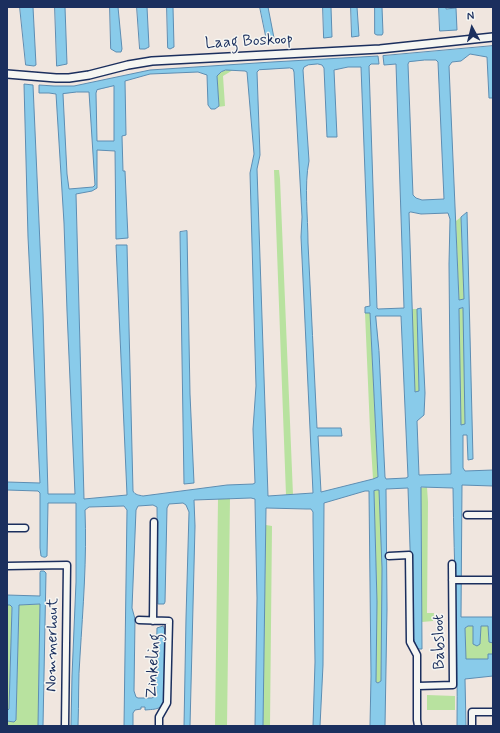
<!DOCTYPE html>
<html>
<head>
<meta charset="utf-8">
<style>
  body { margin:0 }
  #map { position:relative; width:500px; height:733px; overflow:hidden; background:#f0e6df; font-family:Mynerve,sans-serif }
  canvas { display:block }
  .frame { position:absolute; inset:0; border:8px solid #1b2f5e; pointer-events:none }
  .north { position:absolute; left:452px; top:8px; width:40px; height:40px; -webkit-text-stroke:3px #f6f6f2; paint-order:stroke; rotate:353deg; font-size:11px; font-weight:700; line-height:16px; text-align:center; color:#1b2f5e }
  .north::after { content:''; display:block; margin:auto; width:14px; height:18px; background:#1b2f5e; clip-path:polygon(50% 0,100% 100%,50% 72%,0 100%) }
</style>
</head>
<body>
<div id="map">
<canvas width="500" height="733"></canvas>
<div class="frame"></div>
<div class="north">N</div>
</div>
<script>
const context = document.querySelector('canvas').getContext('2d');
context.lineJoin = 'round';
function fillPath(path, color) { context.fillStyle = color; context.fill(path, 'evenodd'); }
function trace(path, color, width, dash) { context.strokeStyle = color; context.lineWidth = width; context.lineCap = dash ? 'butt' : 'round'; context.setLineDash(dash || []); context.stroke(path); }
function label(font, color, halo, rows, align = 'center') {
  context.font = font + ' Mynerve,sans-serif'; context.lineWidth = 3; context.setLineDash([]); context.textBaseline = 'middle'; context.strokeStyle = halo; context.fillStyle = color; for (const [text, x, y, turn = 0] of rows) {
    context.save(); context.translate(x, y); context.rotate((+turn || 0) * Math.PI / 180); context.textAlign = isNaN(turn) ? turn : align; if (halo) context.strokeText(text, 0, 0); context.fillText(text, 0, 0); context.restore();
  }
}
fillPath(new Path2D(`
  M226,70H233L223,76L225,106L218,107L219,106L217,76L221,72Z
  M274,170H279L280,179L293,495H286Z
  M461,217L464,299L459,300L456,221Z
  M459,308H463L464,311L465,424L461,425Z
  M412,309H417L419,391L415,392Z
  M365,313H370L378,477L373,479L370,430Z
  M427,487L428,502L427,613H434L433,621L422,622L421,488Z
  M374,490H379L382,568L381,681L378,683L376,682L377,602Z
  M230,498L227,726H215L218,499Z
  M266,525L272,526L270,726H263Z
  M40,604L38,726H7V721L14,722L16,720L19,605Z
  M7,605H10L12,606L9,709L7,711Z
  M468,626H473V644H480L481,626H488L489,642L493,643V654H489V659H466L465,628Z
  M427,695L455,696V710H427Z`), '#b8e29f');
const water = new Path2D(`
  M20,7H33L36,65L34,66L26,65Z
  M55,7H65L67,64L57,66Z
  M110,7H118L122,49L121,52H116L111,49Z
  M137,7H147L149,47L145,49H140Z
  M167,7H173L174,47L170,49L168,48Z
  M260,7H268L274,38L267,41Z
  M323,7H331L332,37L324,38Z
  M351,7H357L359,36L352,37Z
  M375,7H382L383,33L382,35H377L375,34Z
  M439,7H446V9L456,8L457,30L440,31Z
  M493,46V98H489L487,57L470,54L461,61L452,62L449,66L459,300L464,299L461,217L467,212L473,459L468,460L467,435H463V468L465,471L493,470V486L462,485L461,617H493V643L489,642L488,626H481L480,644L477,646L473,644V626H468L465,628L466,659H488V654H493V676L465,679L466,726H457C458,647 454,567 453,488L421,487L422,649H417L413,637L408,488L386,489L387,609L385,726H370L371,676L369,491H365L324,503L323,665L320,726H313L315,662L313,521V512L311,509H306L266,508L263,726H255L257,598L255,502V499L251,498L194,500L195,526L190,726H184L186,618L189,512L186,505L183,503L169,504L167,508L165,602L164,604H158L157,507L153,505L138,506L136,510L132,608L135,619L134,691L136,697L138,698H152L155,696L157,628L163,626L165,630L164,698C163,710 156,709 145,710V707H141V709L135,710L133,713V726H124L127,510L124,506L89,507L85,510C87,559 83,607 80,656C78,679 79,703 78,726H71L72,676L76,582V503H48L47,556C45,558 43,557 41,556L40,548V493L38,491L7,490V482L40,483L28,237L24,84L33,85L43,313L48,494H75L67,311L64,223L56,94L49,93H39V85L54,86H74L150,70L272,62L378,56L379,64H371L369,66L377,308L378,309L404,308L396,64L384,65L383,56ZM425,60H436L438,62L444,199L422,200L416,198L413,195L408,64L409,62ZM318,64L322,65L324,68L327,137H337L334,70L348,67H361L370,306L365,307V313H370L378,477L373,479L321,492L318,436H342L341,428H317C314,366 311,305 308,243C308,217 304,185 309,161L303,70L304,67L308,65ZM290,68L293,69L294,72L302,217L301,237L313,493L268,496L257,169L260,155L257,72L259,70ZM226,70L245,71L247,72L254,154L250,173L256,386L253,429L255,483L253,484L227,485L143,496C139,495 135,495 133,491L127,245H116L127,495L84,499L76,194L92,191L97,188V150L115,151L116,239L128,238L125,171H123L122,136L126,135L125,81L150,74L198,72L207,75L208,105L211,109H215L219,106L217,76L221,72ZM114,86V141H97L96,93L97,90ZM77,92H89L95,185L93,187L69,189L67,174L63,94ZM411,212L421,214L448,213L450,219L449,264L451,474L419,475L417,421L424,415L425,393L421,308L417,309L419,391L415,392L409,213ZM463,308L465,424L461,425L459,309ZM376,316H401L408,477L406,478L386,479L385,477L379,351ZM377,490H379L382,568L381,681L378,683L376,682L377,602L374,491Z
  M187,231L190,394L194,483L184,484L180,232Z
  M41,571H44L46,573L43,726H38L40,604L19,605L16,720L14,722L7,721V711L9,709L12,607L10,605H7V595L40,596V573Z`);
fillPath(water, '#89cbea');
trace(water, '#5d8db2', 1);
const minor = new Path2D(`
  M467,515H493
  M7,528H25
  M389,556L409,555L410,642L417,655V720L418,726
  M7,566L67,565L65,726
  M452,580H493
  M139,620L169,621L167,703L159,717V726
  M153,621L154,522
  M418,686L453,685L452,564
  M472,726V712H493`);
const tertiary = new Path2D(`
  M7,74L56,78H69L89,75L128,65L152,61L380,49L493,37`);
trace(minor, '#1b2f5e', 9);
trace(tertiary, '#1b2f5e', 10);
trace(minor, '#f6f6f2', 6);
trace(tertiary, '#f6f6f2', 7);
label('16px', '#1b2f5e', '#f6f6f2', [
  ["Laag Boskoop",249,42,-3],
  ["Babsloot",440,642,-91],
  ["Nommerhout",53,645,-89],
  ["Zinkeling",154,666,-87]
]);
</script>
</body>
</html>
